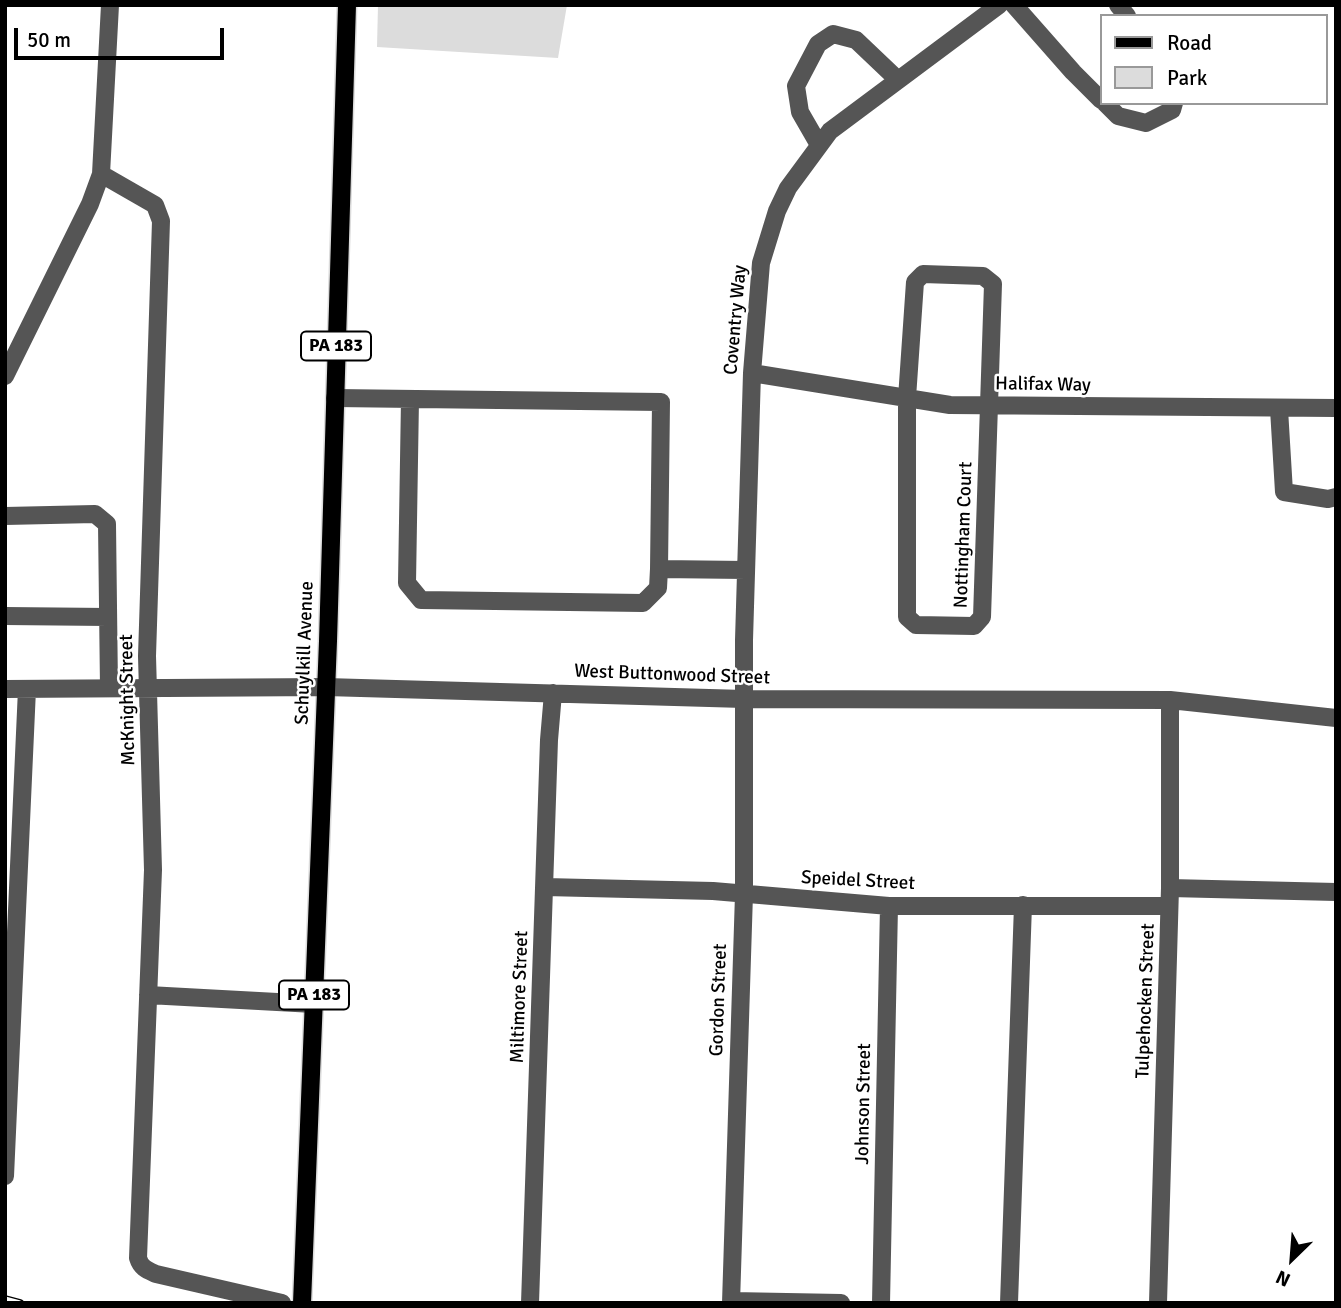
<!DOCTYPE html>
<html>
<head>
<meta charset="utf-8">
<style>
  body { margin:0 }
  #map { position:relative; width:1341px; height:1308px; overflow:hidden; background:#fff; font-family:Signika,sans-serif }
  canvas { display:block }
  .frame { position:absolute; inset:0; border:7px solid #000; pointer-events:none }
  .legend { position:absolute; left:1100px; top:14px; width:228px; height:91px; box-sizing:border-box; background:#fff; border:2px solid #999; margin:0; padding:9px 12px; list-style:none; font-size:21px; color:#000 }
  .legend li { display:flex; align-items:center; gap:14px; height:35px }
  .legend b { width:35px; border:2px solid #999 }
  .north { position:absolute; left:1257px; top:1224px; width:70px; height:70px; -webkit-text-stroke:5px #fff; paint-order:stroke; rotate:205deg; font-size:19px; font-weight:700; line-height:28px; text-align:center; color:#000 }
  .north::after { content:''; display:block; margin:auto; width:24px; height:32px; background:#000; clip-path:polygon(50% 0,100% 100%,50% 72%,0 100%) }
  .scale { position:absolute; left:14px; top:28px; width:210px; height:32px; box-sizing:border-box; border:4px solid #000; border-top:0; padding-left:9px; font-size:21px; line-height:24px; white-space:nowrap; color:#000; -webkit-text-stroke:5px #fff; paint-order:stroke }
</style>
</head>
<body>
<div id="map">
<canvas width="1341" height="1308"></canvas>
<div class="frame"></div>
<ul class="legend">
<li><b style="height:9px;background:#000"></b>Road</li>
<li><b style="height:19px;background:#dcdcdc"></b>Park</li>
</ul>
<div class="north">N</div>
<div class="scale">50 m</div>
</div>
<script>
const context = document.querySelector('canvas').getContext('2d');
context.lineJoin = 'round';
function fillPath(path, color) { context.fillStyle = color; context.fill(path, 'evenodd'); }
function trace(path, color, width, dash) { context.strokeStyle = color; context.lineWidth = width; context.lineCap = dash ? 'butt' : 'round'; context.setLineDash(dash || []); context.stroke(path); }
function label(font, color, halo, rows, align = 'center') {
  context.font = font + ' Signika,sans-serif'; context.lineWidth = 5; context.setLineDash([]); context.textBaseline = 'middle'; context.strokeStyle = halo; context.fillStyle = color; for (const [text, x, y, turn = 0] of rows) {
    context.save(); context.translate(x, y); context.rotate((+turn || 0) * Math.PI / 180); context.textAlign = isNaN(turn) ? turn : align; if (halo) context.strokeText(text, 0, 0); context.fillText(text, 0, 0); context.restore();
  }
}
fillPath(new Path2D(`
  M378,5H567L558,58L377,47Z`), '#dcdcdc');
const major = new Path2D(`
  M302,1303L328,641L347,5`);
trace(major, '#dbdbdb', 21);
trace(new Path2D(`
  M1014,5L1073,72L1101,100
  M1118,5L1127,16
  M1105,103L1118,116L1146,123L1172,110L1174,103
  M819,145L800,112L796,86L818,44L833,34L856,40L897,79
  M101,174L155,205L161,221L147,656L153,870L138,1258C141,1268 147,1270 156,1274L282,1303
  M923,274L983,276L993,284L982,617L974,626L916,625L907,617V398L915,282Z
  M752,373L950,405L1336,408
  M5,376L90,204L101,174L110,5
  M335,398L661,402L659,569L746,570
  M410,399L407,583L421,600L643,603L658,588L659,569
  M1279,409L1284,492L1328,499L1336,497
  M5,516L95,514L107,524L109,688
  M5,616L108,617
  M5,689L326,687L744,699L1170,700L1336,718
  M545,887L713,891L889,906H1169
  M1170,888L1336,892
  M148,995L314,1004
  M5,1176L27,689
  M732,1301L841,1303
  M530,1303L549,740L553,693
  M731,1303L744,894V640L752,373L761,263L777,211L788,188L830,131L999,5
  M881,1303L889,906
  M1009,1303L1023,905
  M1158,1303L1170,888V700`), '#555', 18);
trace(major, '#000', 18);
const rail = new Path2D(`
  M5,1299L20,1303`);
trace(rail, '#000', 8);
trace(rail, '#fff', 5, [16]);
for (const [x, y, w] of [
  [336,346,70],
  [314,995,70]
]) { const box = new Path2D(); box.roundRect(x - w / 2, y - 14.5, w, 29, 5); context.fillStyle = '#fff'; context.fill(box); trace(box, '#000', 2); }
label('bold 18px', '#000', null, [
  ["PA 183",336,346],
  ["PA 183",314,995]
]);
label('19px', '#000', '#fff', [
  ["Coventry Way",736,320,-85],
  ["Halifax Way",1043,385,1],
  ["Nottingham Court",964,535,-88],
  ["Schuylkill Avenue",305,653,-88],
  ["West Buttonwood Street",672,675,2],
  ["McKnight Street",128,700,-91],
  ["Speidel Street",858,881,3],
  ["Miltimore Street",520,997,-88],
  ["Gordon Street",719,1000,-88],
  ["Tulpehocken Street",1146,1001,-88],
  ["Johnson Street",864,1104,-89]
]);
</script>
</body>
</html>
